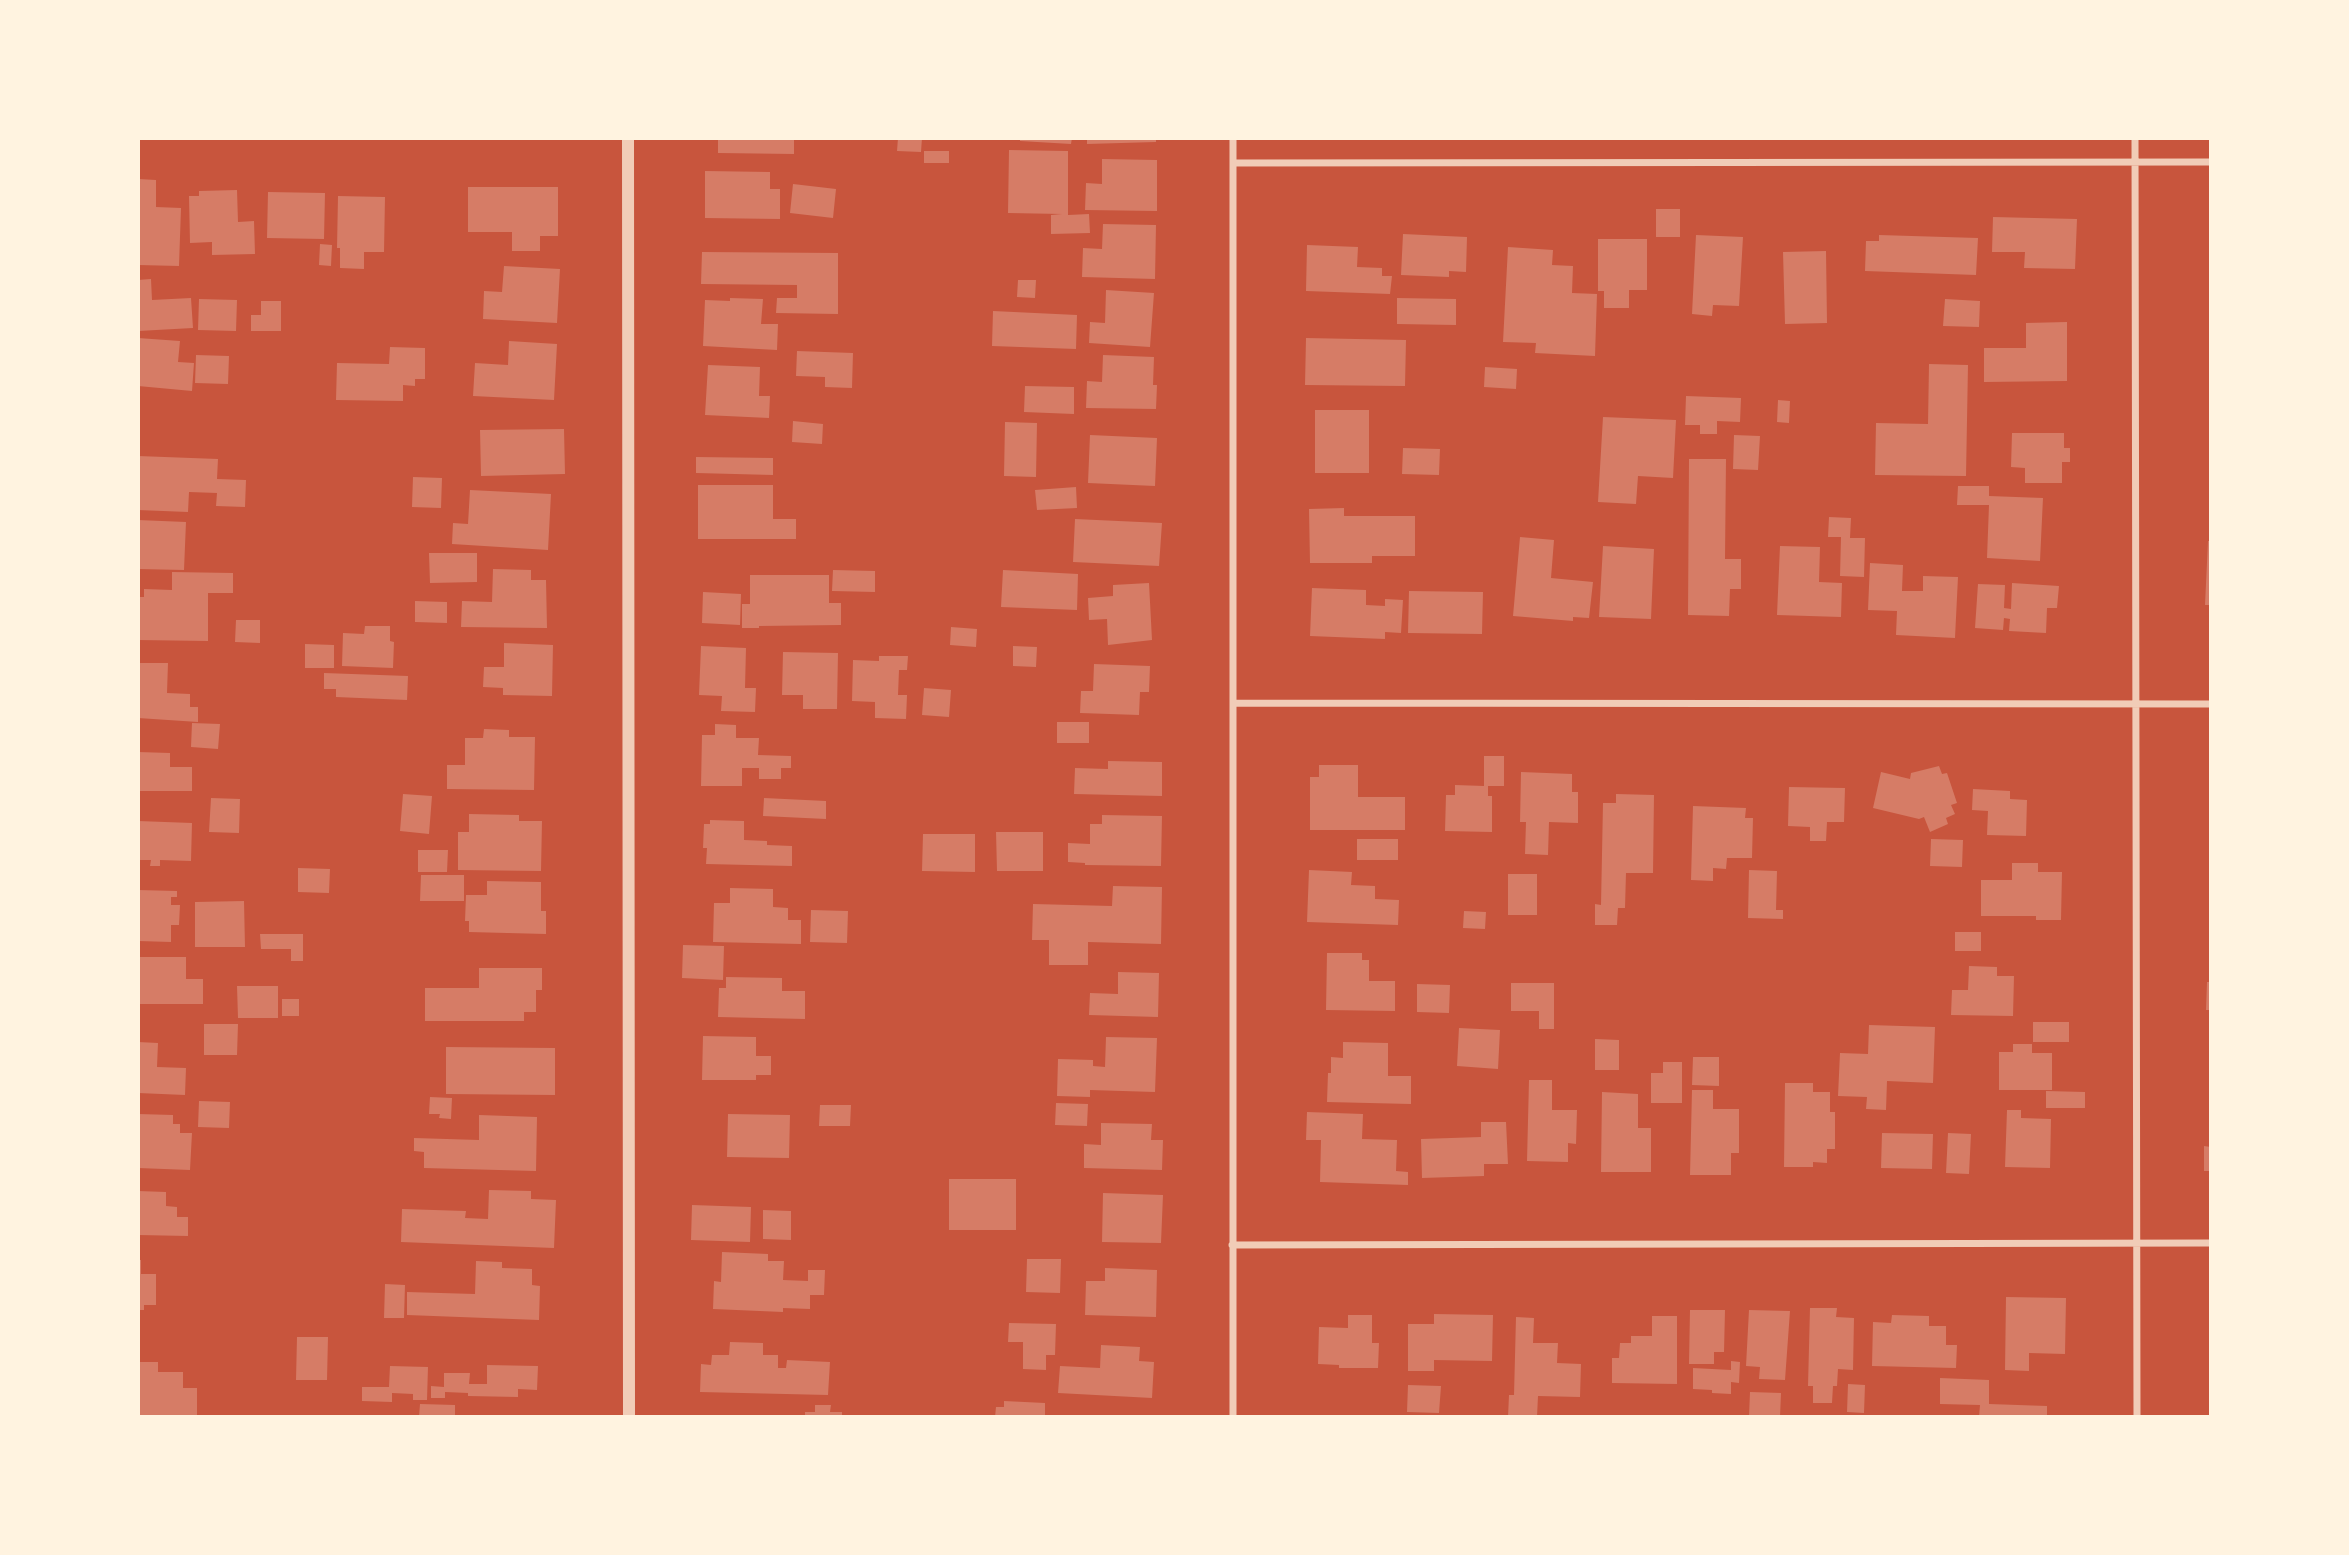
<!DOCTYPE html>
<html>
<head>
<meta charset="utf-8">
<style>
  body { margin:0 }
  #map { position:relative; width:2349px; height:1555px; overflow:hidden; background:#c8553d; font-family:Rubik,sans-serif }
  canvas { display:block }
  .frame { position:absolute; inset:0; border:140px solid #fff3e0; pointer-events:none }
</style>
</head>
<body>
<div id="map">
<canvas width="2349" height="1555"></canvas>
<div class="frame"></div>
</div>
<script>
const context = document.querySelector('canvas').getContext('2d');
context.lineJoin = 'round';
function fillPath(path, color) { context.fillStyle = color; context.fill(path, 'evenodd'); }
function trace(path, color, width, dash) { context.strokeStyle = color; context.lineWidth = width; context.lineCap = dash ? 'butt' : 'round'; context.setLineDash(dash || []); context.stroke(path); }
fillPath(new Path2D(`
  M718,138H794V154L718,153Z
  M898,138H922L921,152L897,151Z
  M1020,138H1072L1071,144L1020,141Z
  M1087,138H1156V142L1087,144Z
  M1009,150L1068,151V215L1089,214L1090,233L1051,234V215L1062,214L1008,213Z
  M924,151H949V163H924Z
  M1102,159L1157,160V211L1085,210L1086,183L1102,184Z
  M705,171L770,172V189H780V219L705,218Z
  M138,179L156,180V207L181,208L179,266L138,265Z
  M793,184L836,189L833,218L790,213Z
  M468,187H558V236H540V251H512V232H468Z
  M237,190L238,222L254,221L255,254L212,255V242L190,243L189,196H199V191Z
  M268,192L325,193L324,239L267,238Z
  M338,196L385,197L384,252H364V269L340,268V248H337Z
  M1656,209H1680V237H1656Z
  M1993,217L2077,219L2075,269L2024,268L2025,252H1992Z
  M1103,224L1156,225L1155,279L1082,277L1083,248L1102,249Z
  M1403,234L1467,237L1466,272L1449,271V277L1401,275Z
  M1696,235L1743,237L1739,306L1713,305L1712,316L1692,314Z
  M1879,235L1978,238L1976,275L1865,271L1866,241H1879Z
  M1598,239H1647V290H1629V308H1604V291H1598Z
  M320,244L332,245L331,266L319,265Z
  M1307,245L1358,247L1357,267L1382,268V276H1392L1390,294L1306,291Z
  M1508,247L1553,250L1552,265L1573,266L1572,293L1597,294L1595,356L1535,353L1536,343L1503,342Z
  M1826,251L1827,323L1785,324L1783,252Z
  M702,252L838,253V314L776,313L777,298H797V285L701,284Z
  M504,266L560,269L557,323L483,319L484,291L502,292Z
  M151,279L152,300L191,298L193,328L138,331V280Z
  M1018,280H1036L1035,298L1017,297Z
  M1106,290L1154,293L1150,347L1089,343L1090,322L1105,323Z
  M730,298L763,299L761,324H778L777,350L703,346L705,300L730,301Z
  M1397,298L1456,299V325L1397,324Z
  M199,299L237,300L236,331L198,330Z
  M1945,299L1980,301L1979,327L1943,326Z
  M261,301H281V331H251V315H261Z
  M993,311L1077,315L1076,349L992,346Z
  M2067,322V381L1984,382V348H2026V323Z
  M138,338L180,341L178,362L194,363L192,391L138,386Z
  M1306,338L1406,340L1405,386L1305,385Z
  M509,341L557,344L554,400L473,396L475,363L508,365Z
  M390,347L425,348V379H415V386L403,385V401L336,400L337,363L389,364Z
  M797,351L853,353L852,388L825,387V377L796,376Z
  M196,355L229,356L228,384L195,383Z
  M1103,355L1154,357L1153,385H1157L1156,409L1086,408L1087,381L1102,382Z
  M1929,364L1968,365L1966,476L1875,475L1876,423L1928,424Z
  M708,365L760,367L759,396H770L769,418L705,415Z
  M1485,367L1517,369L1516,389L1484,387Z
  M1025,386L1074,387V414L1024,412Z
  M1686,396L1741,398L1740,422L1717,421V434H1700V425H1685Z
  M1778,400L1790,401L1789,423L1777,422Z
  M1315,410H1369V473H1315Z
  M1603,417L1676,420L1673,478L1638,476L1636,504L1598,502Z
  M793,421L823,424L822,444L792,442Z
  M1005,422L1037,423L1036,477L1004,476Z
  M564,429L565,474L481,476L480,430Z
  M2012,433H2064V448H2070V462H2062V483H2025V468L2011,467Z
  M1090,435L1157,438L1155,486L1088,483Z
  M1734,435L1760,436L1758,470L1733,469Z
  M1403,448L1440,449L1439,475L1402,474Z
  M138,456L218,459L217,479L246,480L245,507L216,506L217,493L189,492L188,512L138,510Z
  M696,457L773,458V475L696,473Z
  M1689,459H1726L1725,559H1741V589H1730L1729,616L1688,615Z
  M413,477L442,478L441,508L412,507Z
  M698,485H773V519H796V539H698Z
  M1958,486H1989V496L2043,498L2040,561L1987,558L1989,505H1957Z
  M1076,487L1077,508L1037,510L1035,490Z
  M470,490L551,494L548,550L452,544L453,523L468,524Z
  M1344,508V516H1415V556H1372V563H1310L1309,509Z
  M1829,517L1851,518L1850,538H1865L1864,577L1840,576L1841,537H1828Z
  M1075,519L1162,523L1159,566L1073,562Z
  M138,520L186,522L184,570L138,569Z
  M1520,537L1554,540L1551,578L1593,582L1589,618L1573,617V621L1513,616Z
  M2208,541H2211V605H2205Z
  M1603,546L1654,549L1651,619L1599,617Z
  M1780,546L1820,547L1819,582L1842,583L1841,617L1777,615Z
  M429,553H477V582L430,583Z
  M1870,563L1903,565L1902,591H1923V576L1958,577L1955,638L1896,635L1897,611L1868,610Z
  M493,569L531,570V580H546L547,628L461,627L462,601L492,602Z
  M833,570L875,571V592L832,591Z
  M1003,570L1078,574L1077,610L1001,607Z
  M172,572L233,573V593H208V641L138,640V597H144V589L172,590Z
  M750,575H829V603H841V625L759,626V628H742V604H750Z
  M1149,583L1152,640L1108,645L1107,619L1089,620L1088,598L1113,596V585Z
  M2012,583L2059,586L2057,608H2047L2046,633L2009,631L2010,619L2004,618L2003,630L1975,628L1978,584L2005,585L2004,608L2011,609Z
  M1312,588L1366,590V605L1385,606V599L1403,600L1401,633L1385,632V639L1310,636Z
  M1409,591L1483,592L1482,634L1408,633Z
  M703,592L741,594L740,625L702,623Z
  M415,601L447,602V623L415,622Z
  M236,620H260V643L235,642Z
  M365,626H390V641L394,642L393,668L342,666L343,633L364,634Z
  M951,627L977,629L976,647L950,645Z
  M504,643L553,645L552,696L503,695V688L483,687L484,667H504Z
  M305,644L334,645V668H305Z
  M701,646L746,648L745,688H756L755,712L721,711L722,696L699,695Z
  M1013,646L1037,647L1036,667L1013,666Z
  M783,652L838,653L837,709H803V695H782Z
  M879,656H908L907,670H899L898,695H907L906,719L875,718V702L852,701L853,660L879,661Z
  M138,663H168L167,693L190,694V707H198V722L138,718Z
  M1094,664L1150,666L1149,692H1140L1139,715L1080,713L1081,691H1093Z
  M324,673L408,676L407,700L336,697V689H324Z
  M924,688L951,690L949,717L922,715Z
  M1057,722H1089V743H1057Z
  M192,723L220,724L218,749L191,747Z
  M715,724L736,725V738H759L758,755L791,756V768H781V779H759V768H742V786H701L702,735H715Z
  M484,729L509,730V737H535L534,790L447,789V765H465V738H483Z
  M138,752L170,753V767H192V791H138Z
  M1484,756H1504V786H1488V796H1492V832L1445,831L1446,795H1455V785L1484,786Z
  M1108,761L1162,762V796L1074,794L1075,768L1108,769Z
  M1319,765H1358V797H1405V830H1310V777H1319Z
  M1939,766L1942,774L1947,773L1957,803L1951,805L1955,814L1946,818L1948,824L1930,832L1924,817L1919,819L1873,808L1881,772L1910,779L1911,773Z
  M1521,772L1572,774V792H1578V823L1549,822L1548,855L1525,854L1526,822H1520Z
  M1789,787L1845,788L1844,822H1827L1826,841H1810V827L1788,826Z
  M1973,789L2010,791V799L2027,800L2026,836L1987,835L1988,811L1972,810Z
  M403,794L432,796L429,834L400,831Z
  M1616,794L1654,795L1653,873H1626L1625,908H1618L1617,925H1595V904L1601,905L1603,803H1616Z
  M211,798L240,799L239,833L209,832Z
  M764,798L826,801V819L763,816Z
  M1693,806L1746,808L1745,818H1753L1752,858H1727L1726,869L1713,868V881L1691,880Z
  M469,814L519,815V821H542L541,871L458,870V832H469Z
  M1102,815L1162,816L1161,866L1085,865V863L1068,862V843L1090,844V824H1102Z
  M710,820L744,821V840L767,841V845L792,846V866L706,864L707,848H703L704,824H710Z
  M138,821L192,823L191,861L160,860V866H150L151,860H138Z
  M996,832H1043V871H997Z
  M923,834H975V872L922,871Z
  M1357,839H1398V860H1357Z
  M1931,839L1963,840L1962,867L1930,866Z
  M418,850H448L447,872H418Z
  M2012,863H2038V872H2062L2061,920H2036V916H1981V880H2012Z
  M298,868L330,869L329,893L298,892Z
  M1309,870L1352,872L1351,885L1375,886V899L1399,900L1398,925L1307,922Z
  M1749,870L1777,871L1776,910H1783V919L1748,918Z
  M1508,874H1537V915H1508Z
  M421,875H464V901H420Z
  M487,881L541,882V911H546V934L469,932V921H465L466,895H487Z
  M1113,886L1162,887L1161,944L1088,942V965H1049V940H1032L1033,904L1112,906Z
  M730,888L773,889V907L788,908V920H801V944L713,942L714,903H730Z
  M138,890L177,891V897H171V905H180L179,925H171V942L138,941Z
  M244,901L245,947H195V902Z
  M811,910L848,911L847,943L810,942Z
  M1464,911L1486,912L1485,929L1463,928Z
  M1955,932H1981V951H1955Z
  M260,934H303V961H291V949H261Z
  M683,945L724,946L723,980L682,978Z
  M1327,953H1362V960H1369V981H1395V1011L1326,1010Z
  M138,957H186V979H203V1004H138Z
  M1969,966L1997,967V976H2014L2013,1016L1951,1015L1952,990H1968Z
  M479,968H542V990H536V1012H524V1021H425V988H479Z
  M1118,972L1159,973L1158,1017L1089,1015L1090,993L1118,994Z
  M726,977L782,978V991H805V1019L718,1017L719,988H726Z
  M2207,982H2211V1010H2206Z
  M1511,983H1554V1029H1539V1011H1511Z
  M1417,984L1450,985L1449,1013L1417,1012Z
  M237,986H278V1018H238Z
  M282,999H299V1016H282Z
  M2033,1022H2069V1042H2033Z
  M204,1024H238L237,1055H204Z
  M1869,1025L1935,1027L1933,1083L1887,1081L1886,1110L1866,1109L1867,1097L1838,1096L1840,1053L1868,1054Z
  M1459,1028L1500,1030L1498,1069L1457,1066Z
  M703,1036L756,1037V1056H771V1075H756V1080H702Z
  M1106,1037L1157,1038L1155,1092L1090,1090V1097L1057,1096L1058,1059L1093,1060V1066L1105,1067Z
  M1595,1039L1619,1040V1070H1595Z
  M138,1042L158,1043L157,1067L186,1068L185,1095L138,1093Z
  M1343,1042L1388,1043V1076H1411V1104L1327,1102L1328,1073H1331V1057L1343,1058Z
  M2013,1044H2032V1053H2052V1090H1999V1052H2013Z
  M446,1047L555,1048V1095L446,1094Z
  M1693,1057H1719V1086L1692,1085Z
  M1663,1062H1682V1103H1651V1073H1663Z
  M1529,1080H1552V1110H1577L1576,1144L1568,1143V1162L1527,1161Z
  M1785,1083H1813V1092H1830V1112H1835V1149H1827V1163L1813,1162V1167H1784Z
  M1692,1090H1713V1109H1739V1153H1731V1175H1690Z
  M2046,1091L2085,1092V1108H2046Z
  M1602,1092L1638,1094V1128H1651V1172H1601Z
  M430,1097L452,1098L451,1119L439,1118L440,1114H429Z
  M199,1101L230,1102L229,1128L198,1127Z
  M1056,1103L1088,1104L1087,1126L1055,1125Z
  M820,1105H851L850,1126H819Z
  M2007,1110H2021V1118L2051,1119L2050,1168L2005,1167Z
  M1307,1112L1363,1114L1362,1139L1397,1140L1396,1171L1408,1172V1185L1320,1182L1321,1140H1306Z
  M138,1114L173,1115V1124H180V1133H192L190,1170L138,1168Z
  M728,1114L790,1115L789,1158L727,1157Z
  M479,1115L537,1117L536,1171L424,1168V1152L414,1151V1138L479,1140Z
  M1481,1122H1506L1508,1164H1484V1176L1422,1178L1421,1139L1481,1137Z
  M1101,1123L1152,1124L1151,1140H1163L1162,1170L1084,1168V1144L1101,1145Z
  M1882,1133L1933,1134L1932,1169L1881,1168Z
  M1948,1133L1971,1134L1969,1174L1946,1173Z
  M2204,1146L2211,1147V1171H2204Z
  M949,1179H1016V1230H949Z
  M489,1190L531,1191V1199L556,1200L554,1248L401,1242L402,1209L466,1211L465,1218L488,1219Z
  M138,1191L166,1192V1206L177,1207V1217H188V1236L138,1235Z
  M1103,1193L1163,1195L1161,1243L1102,1242Z
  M692,1205L751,1207L750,1242L691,1240Z
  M763,1210L791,1211V1240L763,1239Z
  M722,1252L768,1254V1261H784L783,1280L808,1281V1270H825L824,1295H810V1309L783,1308V1312L713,1309L714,1281L721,1282Z
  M1027,1259H1061L1060,1293L1026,1292Z
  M138,1260H141V1274H156V1305H144V1310H138Z
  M476,1261L502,1262V1268L532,1269V1285L540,1286L539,1320L407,1315V1292L475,1294Z
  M1105,1268L1157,1270L1156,1317L1085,1315L1086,1281H1105Z
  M385,1284L405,1285L404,1318H384Z
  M2006,1297L2066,1298L2065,1354L2029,1353V1371L2005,1370Z
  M1810,1308H1837L1836,1317L1854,1318L1853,1370L1838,1369L1837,1386H1833L1832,1403H1813V1386H1808Z
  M1690,1310H1725L1724,1352H1714V1364H1689Z
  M1749,1310L1790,1311L1785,1380L1759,1379L1760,1367L1746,1366Z
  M1434,1314L1493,1315L1492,1361L1434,1360V1371H1408V1324H1434Z
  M1348,1315H1372V1343H1379L1378,1368H1339V1365L1318,1364L1319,1327L1348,1328Z
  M1892,1315L1929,1316V1326H1946V1345H1957L1956,1368L1872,1366L1873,1322L1891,1323Z
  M1652,1316H1677V1384L1612,1383V1358H1619L1620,1343H1631V1336H1652Z
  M1516,1317L1534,1318L1533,1343H1558L1557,1363L1581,1364L1580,1397L1538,1396L1537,1417H1508L1509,1395H1514Z
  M1009,1323L1056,1324L1055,1355H1046V1370L1023,1369V1342H1008Z
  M297,1337H328L327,1380H296Z
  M730,1342L763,1343V1355H778V1368H786L787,1360L830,1362L828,1395L700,1392L701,1364L711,1365L712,1355H729Z
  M1101,1345L1140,1347L1139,1361L1154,1362L1152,1398L1058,1393L1060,1366L1100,1368Z
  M1731,1361L1740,1362L1739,1383L1731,1382V1394L1712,1393V1390L1693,1389V1368L1731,1370Z
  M138,1362H158V1372H183V1388H197V1417H138Z
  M487,1365L538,1366L537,1390L518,1389V1397L468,1396V1393L445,1392V1398H431V1386L444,1387V1373H470L469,1384H487Z
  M390,1366L428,1367L427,1400H413V1394L392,1393V1402L362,1401V1387H389Z
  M1940,1378L1989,1380V1404L2047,1406V1417H1979L1980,1405L1940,1404Z
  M1848,1384L1865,1385L1864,1413L1847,1412Z
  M1408,1385L1441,1386L1439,1413L1407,1412Z
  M1750,1392L1781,1393L1780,1417H1749Z
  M1004,1401L1045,1403V1417H995L996,1407H1004Z
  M420,1404L455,1405V1417H419Z
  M815,1405H831L830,1412H842V1417H805V1412H815Z`), '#d67c66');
trace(new Path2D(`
  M2135,138L2137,1417
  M1233,163L2211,162
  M1233,703L2211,704
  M1232,1245L2211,1243
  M1233,1417V138`), '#f1ccb7', 7);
trace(new Path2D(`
  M628,138L629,1417`), '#f1ccb7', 12);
</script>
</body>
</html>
